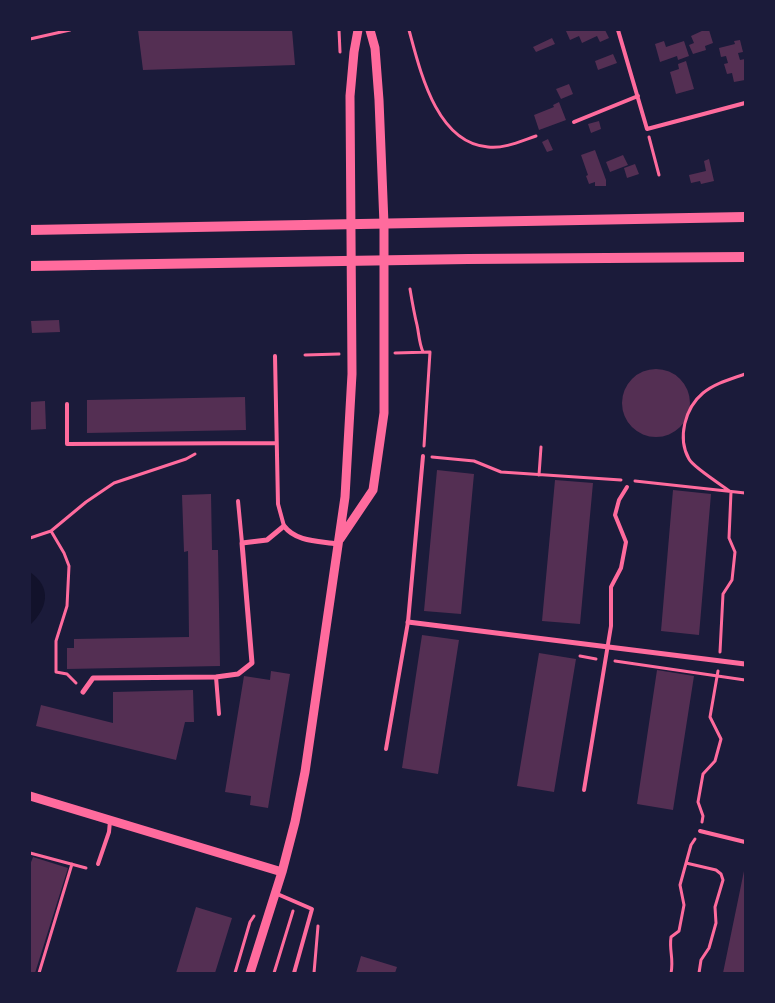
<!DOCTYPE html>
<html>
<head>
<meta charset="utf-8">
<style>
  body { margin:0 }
  #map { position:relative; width:775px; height:1003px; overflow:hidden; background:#1b1b3a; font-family:"Noto Sans",sans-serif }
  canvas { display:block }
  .frame { position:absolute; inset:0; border:31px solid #1b1b3a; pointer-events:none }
</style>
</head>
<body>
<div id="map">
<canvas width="775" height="1003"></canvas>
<div class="frame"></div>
</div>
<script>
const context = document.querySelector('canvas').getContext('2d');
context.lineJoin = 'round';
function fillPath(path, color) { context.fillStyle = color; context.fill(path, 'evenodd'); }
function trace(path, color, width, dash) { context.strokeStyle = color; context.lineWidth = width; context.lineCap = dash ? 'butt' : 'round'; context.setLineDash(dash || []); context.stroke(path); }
fillPath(new Path2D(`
  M30,572C52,587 48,608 30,625Z`), '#12122b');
fillPath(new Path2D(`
  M138,30H292L295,65L143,70Z
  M568,30H605L609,38L600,42L597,36L582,43L579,36L570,40L566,31Z
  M704,30H709L713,43L705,46L706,50L693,54L689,45L694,43L691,36Z
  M552,38L555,44L536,52L533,47Z
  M740,40L743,52L738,53L740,60L745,59V80L734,82L732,73L727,74L724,64L728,63L726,56L721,57L719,48L735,44L734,41Z
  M664,41L666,47L684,41L689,56L678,60L677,56L660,62L655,44Z
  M613,54L617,63L598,70L595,61Z
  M686,61L694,89L676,94L670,72L679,69L678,64Z
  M569,84L573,94L561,99L556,89Z
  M559,102L566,120L539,130L534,115L554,107L553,105Z
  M599,121L601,129L591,133L588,124Z
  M548,139L553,150L547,152L542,142Z
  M595,150L606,180V186H595V182L589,184L586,176L588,175L581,155Z
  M623,155L628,165L610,172L606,162Z
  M709,159L714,181L701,184L700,181L691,183L689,175L706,171L704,161Z
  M635,164L639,174L627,178L624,168Z
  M59,320L60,332L32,333L31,321Z
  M622 403a34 34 0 1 1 68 0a34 34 0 1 1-68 0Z
  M245,397L246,430L87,433V400Z
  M45,401L46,429L30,430V402Z
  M437,470L474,474L461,614L424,611Z
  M555,480L593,483L580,624L542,621Z
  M673,490L711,494L699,635L661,631Z
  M211,494L212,550H218L220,666L67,669V648H74V639L189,637L188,551L184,552L182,495Z
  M422,635L459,640L438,774L402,768Z
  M539,653L576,659L554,792L517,786Z
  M657,670L694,676L673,810L637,804Z
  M271,671L290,674L268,808L250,805L251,796L225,792L244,676L270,680Z
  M193,690L194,722H185L176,760L36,726L41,705L113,723V692Z
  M33,857L68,868L35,973H30V865Z
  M744,871L745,973H723Z
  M196,907L232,918L215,973H176Z
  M361,956L397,967L395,973H356Z`), '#542f53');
trace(new Path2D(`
  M339,30L340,52
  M409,30C420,70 436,143 488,147C504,149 521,141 536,136
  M30,39L70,30
  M649,137L659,175
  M410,289C412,301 414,313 417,325C419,334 419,343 423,352
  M395,353L430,352L424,446
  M305,355L339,354
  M432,457L474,461L501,472L621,480
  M539,475L541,447
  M635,481L745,493
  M51,531L64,553L69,566L67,606L56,641V672L67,674L76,683
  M30,538L51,531L86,502L114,483L186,459L195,454
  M720,652L723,594L732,580L735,552L729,538L731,492C723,486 693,467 689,459C677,438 685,408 703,393C715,383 731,379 745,374
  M580,656L596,659
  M615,661L745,680
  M702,822L703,816L698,802L703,774L715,761L721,739L710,717L718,671
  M30,853L86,868
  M686,863L716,870L721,874L723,880L715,907L716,923L709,948L701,960L699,973
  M39,973L72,864
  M235,973L250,922L254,916
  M274,973L293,911
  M314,973L318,926
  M671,973C674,958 669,952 671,937L679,931L684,905L680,885L691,845L695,839`), '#ff6b9d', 3);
trace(new Path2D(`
  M618,30L647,129L745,103
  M574,122L638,96
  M275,356L278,504L284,526
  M67,404V444L276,443
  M238,501L242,543
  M216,677L219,714
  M386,749L408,622L423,456
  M584,790L611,626V587L621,568L626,542L615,515L619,500L627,487
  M700,831L745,842
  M98,864L109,832L110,821
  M275,893L312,909L294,973`), '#ff6b9d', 4);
trace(new Path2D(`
  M408,622L745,664
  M83,692L93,678L216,677L238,674L252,663L242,543L267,540L284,526C296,542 319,541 337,544`), '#ff6b9d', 5);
trace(new Path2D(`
  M340,539L373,490L384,413V224L379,100L375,48L370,30
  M30,796L282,872
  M250,973L282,872L295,822L305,772L345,497L352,374L350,96L354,52L358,30`), '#ff6b9d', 9);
trace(new Path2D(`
  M30,230L745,217
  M30,266L468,259L745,257`), '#ff6b9d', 10);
</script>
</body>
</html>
